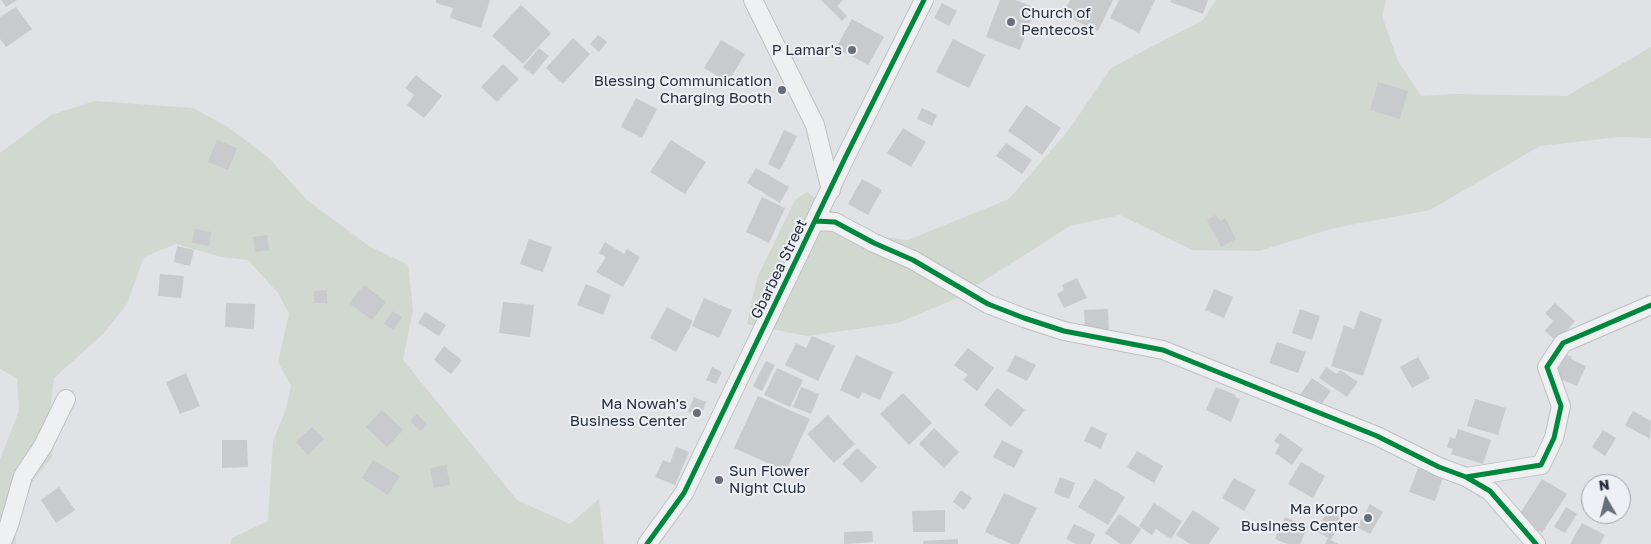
<!DOCTYPE html>
<html>
<head>
<meta charset="utf-8">
<style>
  body { margin:0 }
  #map { position:relative; width:1651px; height:544px; overflow:hidden; background:#e0e2e5; font-family:"Golos Text",sans-serif }
  canvas { display:block }
  .north { position:absolute; left:1581px; top:474px; width:50px; height:50px; box-sizing:border-box; background:#edf0f5; border:1px solid #9ea3ab; border-radius:50%; rotate:352deg; font-size:14px; font-weight:700; line-height:20px; text-align:center; color:#282f3d }
  .north::after { content:''; display:block; margin:auto; width:18px; height:22px; background:#686e78; clip-path:polygon(50% 0,100% 100%,50% 72%,0 100%) }
</style>
</head>
<body>
<div id="map">
<canvas width="1651" height="544"></canvas>
<div class="north">N</div>
</div>
<script>
const context = document.querySelector('canvas').getContext('2d');
context.lineJoin = 'round';
function fillPath(path, color) { context.fillStyle = color; context.fill(path, 'evenodd'); }
function trace(path, color, width, dash) { context.strokeStyle = color; context.lineWidth = width; context.lineCap = dash ? 'butt' : 'round'; context.setLineDash(dash || []); context.stroke(path); }
function label(font, color, halo, rows, align = 'center') {
  context.font = font + ' "Golos Text",sans-serif'; context.lineWidth = 4; context.setLineDash([]); context.textBaseline = 'middle'; context.strokeStyle = halo; context.fillStyle = color; for (const [text, x, y, turn = 0] of rows) {
    context.save(); context.translate(x, y); context.rotate((+turn || 0) * Math.PI / 180); context.textAlign = isNaN(turn) ? turn : align; if (halo) context.strokeText(text, 0, 0); context.fillText(text, 0, 0); context.restore();
  }
}
fillPath(new Path2D(`
  M1216,0H1386L1382,16L1398,61L1421,96L1455,94L1567,96L1651,47V138L1619,137L1540,146L1430,210L1334,228L1259,251L1192,250L1120,215L1070,226L955,299L898,323L807,336L747,324L757,278L795,200L807,192L837,215L859,234L908,240L1009,199L1068,131L1111,68L1203,20Z
  M95,101L193,108L228,127L269,158L307,200L369,246L408,265L413,310L403,360L517,500L570,524L599,499L604,544H230L232,538L268,521L273,441L286,409L291,386L278,362L289,314L278,293L248,260L221,257L176,244L144,257L127,304L103,334L54,378L50,410L52,457L28,487L15,528L16,544H0V459L19,411L17,378L0,369V153L51,115Z`), '#d0d8d0');
fillPath(new Path2D(`
  M1,0H17L6,7Z
  M436,0H490L481,28L450,18L453,8L436,3Z
  M821,0H843L837,6L847,16L842,21Z
  M1000,0H1015L1036,8L1020,50L986,37Z
  M1070,0H1113L1098,31L1063,15Z
  M1119,0H1155L1139,33L1110,18Z
  M1171,0H1208L1203,14L1170,2Z
  M942,3L957,11L949,26L934,18Z
  M521,5L551,33L523,64L492,36Z
  M16,7L32,29L6,47L0,39V17Z
  M852,19L884,37L868,65L836,48Z
  M598,35L607,42L599,52L590,44Z
  M573,38L590,54L563,84L546,68Z
  M953,39L985,55L969,88L936,72Z
  M721,40L745,54L728,82L704,68Z
  M539,48L549,56L533,75L523,67Z
  M503,64L519,79L497,102L481,87Z
  M416,75L442,96L424,118L407,105L414,95L405,88Z
  M1378,82L1408,91L1400,119L1370,110Z
  M636,98L657,109L642,138L621,127Z
  M1026,105L1061,128L1042,155L1008,131Z
  M922,108L937,115L932,126L917,119Z
  M903,128L926,142L911,167L887,153Z
  M784,130L797,136L780,170L768,164Z
  M217,140L237,148L228,170L208,162Z
  M671,140L706,162L685,194L650,172Z
  M1006,143L1032,160L1022,174L996,156Z
  M756,168L789,187L780,203L747,183Z
  M862,179L882,190L868,215L848,204Z
  M762,197L785,208L769,243L746,232Z
  M1216,215L1220,221L1225,218L1236,239L1221,247L1207,220Z
  M195,229L211,232L209,246L192,243Z
  M267,235L269,250L255,252L253,237Z
  M529,239L552,247L543,272L520,264Z
  M605,242L624,254L627,249L640,257L623,287L596,272L606,257L599,253Z
  M177,246L194,250L190,266L174,262Z
  M160,274L184,276L181,298L158,296Z
  M1077,278L1087,298L1064,308L1057,294L1064,290L1062,285Z
  M586,284L611,295L603,315L577,305Z
  M364,285L386,302L372,320L349,303Z
  M1214,289L1233,297L1224,318L1205,310Z
  M327,290V303H314V291Z
  M704,298L732,310L719,338L692,326Z
  M503,302L534,305L530,337L499,333Z
  M226,303L255,304L254,329L225,327Z
  M1555,303L1575,321L1557,342L1545,331L1553,321L1545,313Z
  M667,307L693,321L676,352L650,338Z
  M1108,309L1109,333L1085,335L1084,310Z
  M1300,309L1320,316L1312,340L1292,333Z
  M392,311L402,317L394,330L384,324Z
  M1360,311L1382,319L1363,376L1331,366L1344,325L1354,329Z
  M425,312L446,325L439,336L418,323Z
  M812,336L835,346L818,381L785,365L796,343L806,348Z
  M1277,342L1306,352L1298,373L1269,363Z
  M444,346L462,360L451,374L434,360Z
  M968,348L994,368L977,391L963,380L968,375L954,365Z
  M1563,353L1572,357L1571,359L1586,366L1577,386L1553,376Z
  M856,355L893,372L880,400L862,392L859,399L840,390Z
  M1015,355L1036,365L1027,381L1007,371Z
  M1418,357L1430,378L1412,388L1400,367Z
  M766,361L775,365L762,391L753,386Z
  M712,367L722,372L716,384L706,380Z
  M1326,367L1337,374L1340,370L1358,382L1347,397L1319,378Z
  M777,368L803,380L790,407L764,395Z
  M186,373L200,406L180,414L166,382Z
  M1312,378L1331,391L1318,409L1299,396Z
  M801,387L819,394L811,414L793,407Z
  M1216,387L1236,395L1235,397L1240,399L1231,422L1206,410Z
  M997,388L1025,410L1011,427L984,405Z
  M903,393L932,423L909,445L880,414Z
  M758,396L810,419L786,471L734,448Z
  M694,397L706,402L701,417L688,412Z
  M1475,399L1506,408L1498,435L1467,426Z
  M382,410L403,430L387,447L366,427Z
  M1633,411L1651,421L1650,439L1625,425Z
  M417,414L427,425L420,431L410,420Z
  M828,415L855,444L834,463L807,434Z
  M1091,426L1107,434L1101,449L1084,441Z
  M312,427L324,439L308,455L296,442Z
  M934,428L959,452L944,468L919,444Z
  M1458,429L1491,440L1483,464L1451,454L1453,449L1447,447L1450,437L1455,439Z
  M1603,430L1616,438L1605,456L1592,447Z
  M1280,433L1303,449L1292,465L1275,453L1280,445L1274,441Z
  M222,440H247L248,467L222,468Z
  M1002,440L1023,451L1014,468L993,457Z
  M676,447L689,452L675,485L655,477L663,460L670,463Z
  M857,448L877,467L862,483L842,464Z
  M1137,451L1163,466L1154,483L1127,467Z
  M373,460L400,476L388,495L362,478Z
  M1301,462L1325,476L1313,498L1288,484Z
  M446,465L450,485L434,488L430,468Z
  M1418,468L1443,477L1435,501L1409,492Z
  M1060,477L1075,483L1069,499L1054,493Z
  M1234,478L1256,490L1244,511L1222,498Z
  M1095,479L1125,497L1108,525L1078,507Z
  M1542,479L1567,494L1542,533L1517,518Z
  M59,487L75,510L56,523L41,500Z
  M961,490L972,498L964,510L953,502Z
  M1004,493L1037,508L1019,544H1011L985,532Z
  M1154,503L1182,521L1171,539L1156,529L1152,535L1139,526Z
  M1370,504L1383,512L1370,534L1357,527Z
  M1566,507L1577,514L1565,533L1554,527Z
  M1328,509L1343,516L1331,540L1338,544H1325L1328,538L1316,531Z
  M945,510V532H913L912,511Z
  M1193,510L1220,528L1209,544H1190L1176,535Z
  M1119,514L1141,529L1131,544H1120L1105,533Z
  M1285,517L1308,527L1300,544H1287L1275,539Z
  M1582,523L1605,535L1600,544H1570Z
  M1074,524L1095,534L1091,544H1076L1066,539Z
  M872,531L873,542L844,544V532Z
  M958,539V544H923V541Z`), '#c8cacd');
const minor = new Path2D(`
  M753,0L815,125L831,190
  M816,221L835,222L874,243L913,260L988,304L1024,318L1064,331L1163,350L1377,436L1439,467L1466,477L1490,491L1536,544
  M1466,477L1541,465L1554,438L1561,406L1547,367L1563,343L1651,305
  M1,544L9,525L23,476L43,446L66,399
  M647,544L684,493L846,156L924,0`);
trace(minor, '#bec0c3', 20);
trace(minor, '#eff0f1', 18);
trace(new Path2D(`
  M816,221L835,222L874,243L913,260L988,304L1024,318L1064,331L1163,350L1377,436L1439,467L1466,477L1490,491L1536,544
  M1466,477L1541,465L1554,438L1561,406L1547,367L1563,343L1651,305
  M647,544L684,493L846,156L924,0`), '#00873e', 5);
for (const [x, y, r, color] of [
  [1011,22,5,"#686e78"],
  [852,50,5,"#686e78"],
  [782,90,5,"#686e78"],
  [697,413,5,"#686e78"],
  [719,480,5,"#686e78"],
  [1368,518,5,"#686e78"]
]) { const dot = new Path2D(); dot.arc(x, y, r, 0, 2 * Math.PI); context.fillStyle = color; context.fill(dot); trace(dot, '#edf0f5', 2); }
label('15px', '#282f3d', '#edf0f5', [
  ["Church of",1021,13,"left"],
  ["Pentecost",1021,30,"left"],
  ["P Lamar's",842,50],
  ["Blessing Communication",772,81],
  ["Charging Booth",772,98],
  ["Ma Nowah's",687,404],
  ["Business Center",687,421],
  ["Sun Flower",729,471,"left"],
  ["Night Club",729,488,"left"],
  ["Ma Korpo",1358,509],
  ["Business Center",1358,526]
], 'right');
label('15px', '#282f3d', '#edf0f5', [
  ["Gbarbea Street",779,269,-64]
]);
</script>
</body>
</html>
